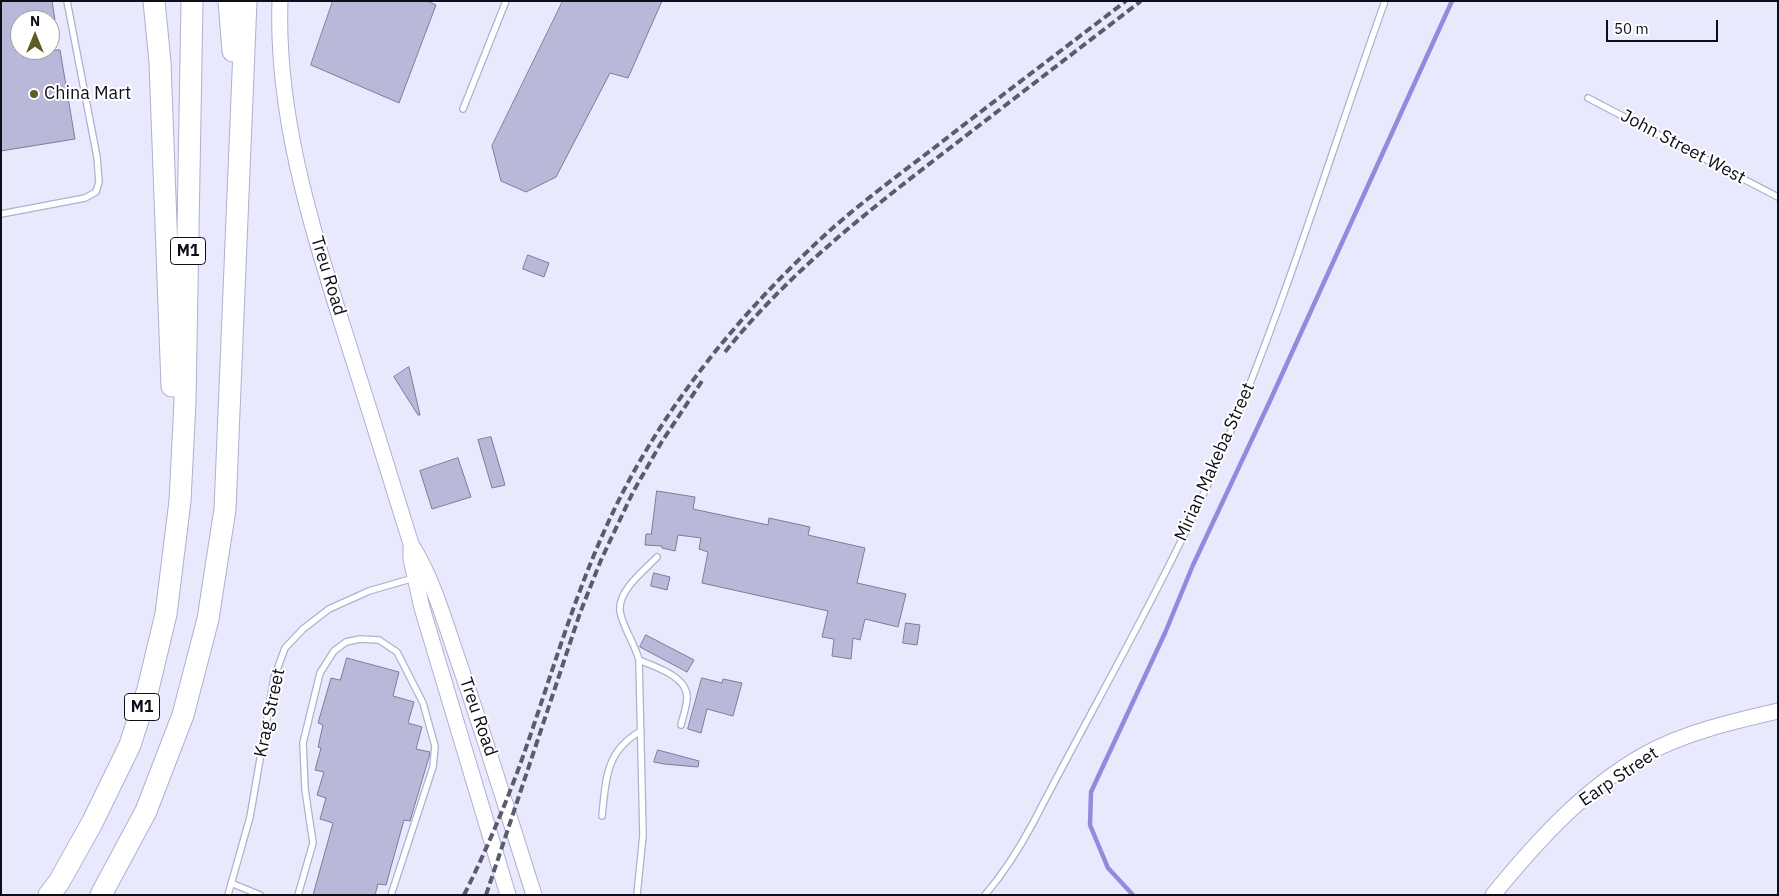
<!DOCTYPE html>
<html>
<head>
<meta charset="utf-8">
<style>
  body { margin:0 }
  #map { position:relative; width:1779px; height:896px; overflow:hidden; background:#e9e9fe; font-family:"IBM Plex Sans",sans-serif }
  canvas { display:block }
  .frame { position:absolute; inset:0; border:2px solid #0e0d18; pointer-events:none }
  .north { position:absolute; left:10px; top:10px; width:50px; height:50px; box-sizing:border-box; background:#fff; border:1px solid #9f9ea3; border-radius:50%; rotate:0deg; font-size:14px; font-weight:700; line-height:20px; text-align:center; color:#0e0d18 }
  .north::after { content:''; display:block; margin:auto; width:18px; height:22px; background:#5e5b27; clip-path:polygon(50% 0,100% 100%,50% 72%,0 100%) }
  .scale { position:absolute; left:1606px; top:20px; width:112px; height:22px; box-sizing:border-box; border:2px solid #0e0d18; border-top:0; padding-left:6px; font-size:15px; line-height:18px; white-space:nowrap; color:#0e0d18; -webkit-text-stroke:4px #fff; paint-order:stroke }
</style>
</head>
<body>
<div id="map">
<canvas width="1779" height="896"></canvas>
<div class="frame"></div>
<div class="north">N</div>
<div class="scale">50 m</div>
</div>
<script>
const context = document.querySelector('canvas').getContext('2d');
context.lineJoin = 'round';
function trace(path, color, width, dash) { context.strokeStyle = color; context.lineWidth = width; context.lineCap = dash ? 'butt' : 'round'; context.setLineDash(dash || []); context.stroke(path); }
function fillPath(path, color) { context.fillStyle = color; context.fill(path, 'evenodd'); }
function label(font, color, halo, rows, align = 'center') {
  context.font = font + ' "IBM Plex Sans",sans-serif'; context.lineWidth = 4; context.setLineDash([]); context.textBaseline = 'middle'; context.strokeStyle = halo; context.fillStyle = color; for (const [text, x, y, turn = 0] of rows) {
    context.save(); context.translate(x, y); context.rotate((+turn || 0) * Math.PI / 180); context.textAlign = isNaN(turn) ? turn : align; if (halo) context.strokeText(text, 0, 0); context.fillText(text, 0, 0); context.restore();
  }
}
trace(new Path2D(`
  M1133,895L1108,868L1090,825L1091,792L1165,633L1193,565L1269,403L1452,1`), '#918bdd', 4.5);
const building = new Path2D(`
  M1,1H52L55,20H20V50H60L75,139L1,151Z
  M333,1H427L436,5L399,103L311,65Z
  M563,1H662L628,78L610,73L556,177L526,192L501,181L492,146Z
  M528,255L549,263L544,277L523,269Z
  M409,367L420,415H418L394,377Z
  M491,437L505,485L492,488L478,440Z
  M458,458L471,497L432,509L420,471Z
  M657,491L695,497L693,509L768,525L769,518L810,527L808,535L865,548L857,583L906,594L898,627L865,619L860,640L853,638L851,659L832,656L834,639L822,637L828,611L702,583L708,552L699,549L701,538L678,535L675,551L662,548V546L645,545L646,534H651Z
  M654,573L670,577L667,590L651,586Z
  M906,623L920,625L917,645L903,643Z
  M646,635L694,660L687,672L640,647Z
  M347,658L399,672L393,696L414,702L408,723L422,727L416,749L430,752L429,757L410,821L404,820L386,885L378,884L375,895H313L333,823L320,819L326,798L317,795L324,772L315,770L321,748L318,747L323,725L318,723L331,678L340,680Z
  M702,678L722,683L723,679L742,683L733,716L707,709L701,733L688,729Z
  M658,750L699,761L698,767L664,764L654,762Z`);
fillPath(building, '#b9b8d9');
trace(building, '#7c7b9a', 1);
const service = new Path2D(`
  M1588,98L1778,197
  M463,109L506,1
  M1,214L85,198L96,192L99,182L97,157L67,1
  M639,660C655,667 687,676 687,697C687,706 683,716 681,725
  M602,816C606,780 605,751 641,731
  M231,883L260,895
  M228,895L250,817L274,678L285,648L303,629L329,609L369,591L414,578
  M298,895L313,843L305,789L303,743L320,673L334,651L346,642L360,639L379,640L397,652L423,703L435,746L433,767L391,895
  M637,895L643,835L639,660C635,644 622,626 620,611C618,590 644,571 657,557
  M985,895C1004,873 1019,849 1033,823C1099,695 1173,570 1228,438C1288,295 1333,146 1385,1`);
const tertiary = new Path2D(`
  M280,1C276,113 310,222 343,327C366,399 389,472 411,544C434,581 445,623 459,663C486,740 509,817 534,895
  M411,548V559L422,608L508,895
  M1493,895C1536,842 1584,789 1644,755C1683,733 1734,721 1778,711`);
const motorway = new Path2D(`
  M154,1L160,62L172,386
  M229,1L233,51
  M49,895L59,882L92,823L130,745L148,689L166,614L180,501L185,401L192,1
  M101,895L146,811L183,715L208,619L225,509L246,1`);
trace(service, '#b0afd0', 8);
trace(tertiary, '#b0afd0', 17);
trace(motorway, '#b0afd0', 23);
trace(service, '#fff', 5.5);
trace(tertiary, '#fff', 15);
trace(motorway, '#fff', 21);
trace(new Path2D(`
  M725,352C788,273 867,212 946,151C1011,101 1076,51 1141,1
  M464,895C484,855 501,815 517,773C547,691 570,606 607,525C654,421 727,328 810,249C848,212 892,180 934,148C998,98 1062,50 1126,1
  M486,895L580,613L601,560L633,492L661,443L702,381`), '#5b5b69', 4, [8, 4]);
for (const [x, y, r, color] of [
  [34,94,5,"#5e5b27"]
]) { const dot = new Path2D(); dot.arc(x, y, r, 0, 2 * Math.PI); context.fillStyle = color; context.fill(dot); trace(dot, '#fff', 2); }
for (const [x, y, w] of [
  [188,251,35],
  [142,707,35]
]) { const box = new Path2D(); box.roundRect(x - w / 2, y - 13.5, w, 27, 4); context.fillStyle = '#fff'; context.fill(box); trace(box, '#0e0d18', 1); }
label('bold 16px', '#0e0d18', null, [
  ["M1",188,251],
  ["M1",142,707]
]);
label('18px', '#0e0d18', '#fff', [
  ["China Mart",44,94]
], 'left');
label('18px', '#0e0d18', '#fff', [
  ["John Street West",1683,147,28],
  ["Treu Road",328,276,73],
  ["Mirian Makeba Street",1215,462,-66],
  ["Krag Street",270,713,-78],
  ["Treu Road",478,717,71],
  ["Earp Street",1619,777,-34]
]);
</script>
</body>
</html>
